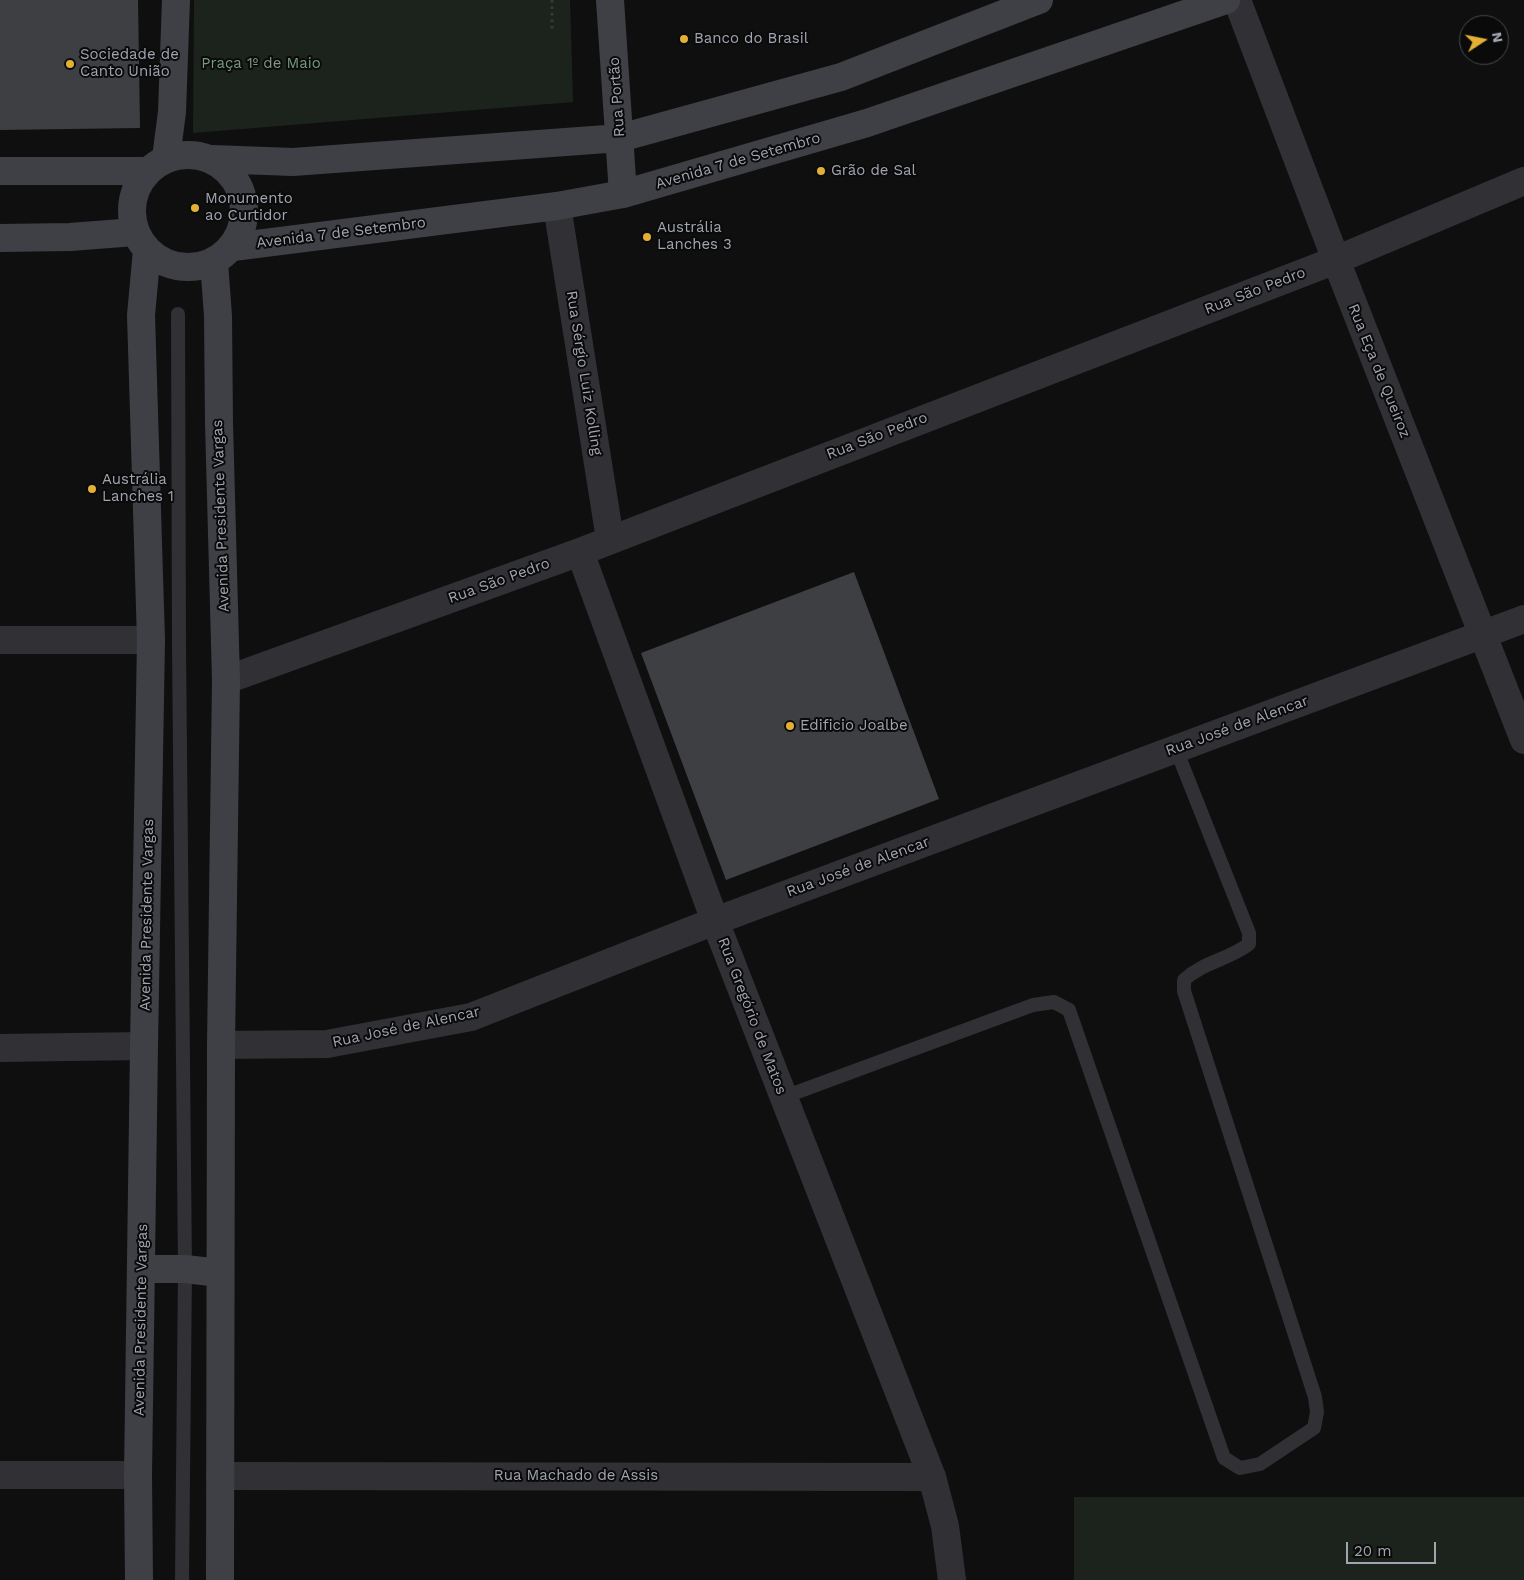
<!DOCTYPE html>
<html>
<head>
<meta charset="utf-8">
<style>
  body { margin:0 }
  #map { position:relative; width:1524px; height:1580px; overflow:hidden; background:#0f0f10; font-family:"Work Sans",sans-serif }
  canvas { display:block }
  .north { position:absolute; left:1459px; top:15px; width:50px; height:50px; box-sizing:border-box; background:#0a0a0b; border:1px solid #46484d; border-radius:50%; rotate:79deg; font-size:14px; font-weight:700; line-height:20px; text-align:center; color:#a1a5b0 }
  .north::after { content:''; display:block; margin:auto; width:18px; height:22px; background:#e3b034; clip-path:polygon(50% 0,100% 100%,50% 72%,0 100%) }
  .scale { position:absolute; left:1346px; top:1542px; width:90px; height:22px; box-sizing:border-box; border:2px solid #a1a5b0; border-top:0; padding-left:6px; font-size:15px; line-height:18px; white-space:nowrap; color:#a1a5b0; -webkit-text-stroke:4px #0a0a0b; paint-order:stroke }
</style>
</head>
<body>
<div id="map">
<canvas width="1524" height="1580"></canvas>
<div class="north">N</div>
<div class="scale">20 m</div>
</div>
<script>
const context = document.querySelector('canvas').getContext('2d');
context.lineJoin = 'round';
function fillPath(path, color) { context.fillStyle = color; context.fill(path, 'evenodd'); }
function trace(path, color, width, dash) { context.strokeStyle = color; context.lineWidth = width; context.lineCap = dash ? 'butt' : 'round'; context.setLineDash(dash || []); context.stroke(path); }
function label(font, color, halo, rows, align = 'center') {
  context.font = font + ' "Work Sans",sans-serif'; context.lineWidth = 4; context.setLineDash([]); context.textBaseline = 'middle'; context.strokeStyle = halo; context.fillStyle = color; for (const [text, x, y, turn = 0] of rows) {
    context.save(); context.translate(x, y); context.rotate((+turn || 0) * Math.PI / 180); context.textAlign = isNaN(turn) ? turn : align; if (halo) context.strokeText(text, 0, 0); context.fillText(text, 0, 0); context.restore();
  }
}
fillPath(new Path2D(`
  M194,0H570L573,102L193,133Z
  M1074,1497H1524V1580H1074Z`), '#1c231d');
fillPath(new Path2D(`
  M0,0H138L140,128L0,130Z
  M854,572L939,799L726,880L641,653Z`), '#3e3f43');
trace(new Path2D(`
  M552,0V32`), '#37383c', 3, [2.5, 4]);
trace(new Path2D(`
  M178,314L179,646L185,1269L182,1580
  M784,1097L1033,1005L1054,1002L1069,1010L1224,1458L1240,1468L1260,1464L1314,1428L1317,1412L1315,1397L1184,991V980C1203,962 1228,960 1249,944V933L1176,749`), '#313135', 14);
trace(new Path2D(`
  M1237,0L1336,260L1524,740
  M557,206L610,539
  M580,552L715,921L932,1477L945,1526L952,1580
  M0,640H151
  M226,680L580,552L1336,260L1524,181
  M221,1045L327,1044L471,1017L715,921L1524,619
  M0,1048L144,1046
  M0,1475H138
  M220,1476L932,1477`), '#313135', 28);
trace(new Path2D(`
  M610,0L623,194
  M132 211a56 56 0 1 1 112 0a56 56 0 1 1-112 0Z
  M166,158L172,112L176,0
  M212,159L293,162L620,138L841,77L1039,0
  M0,171H148
  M0,238L70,237L135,232
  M233,247L557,206L623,194L867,123L1226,0
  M214,262L218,316L219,423L226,680L221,1045L220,1580
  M142,1269H185L220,1273
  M139,1580L138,1475L144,1046L151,640L141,315L147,250`), '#3f4045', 28);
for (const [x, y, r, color] of [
  [684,39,5,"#e3b034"],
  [70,64,5,"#e3b034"],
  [821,171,5,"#e3b034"],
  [195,208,5,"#e3b034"],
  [647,237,5,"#e3b034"],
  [92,489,5,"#e3b034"],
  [790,726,5,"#e3b034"]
]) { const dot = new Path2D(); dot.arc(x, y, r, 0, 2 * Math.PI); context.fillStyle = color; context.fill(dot); trace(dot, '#0a0a0b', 2); }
label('15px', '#a1a5b0', '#0a0a0b', [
  ["Banco do Brasil",694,39],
  ["Sociedade de",80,55],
  ["Canto União",80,72],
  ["Grão de Sal",831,171],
  ["Monumento",205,199],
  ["ao Curtidor",205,216],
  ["Austrália",657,228],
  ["Lanches 3",657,245],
  ["Austrália",102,480],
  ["Lanches 1",102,497],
  ["Edificio Joalbe",800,726]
], 'left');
label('15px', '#799a7d', '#0a0a0b', [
  ["Praça 1º de Maio",261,64]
]);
label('15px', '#a1a5b0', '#0a0a0b', [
  ["Rua Portão",617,97,-94],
  ["Avenida 7 de Setembro",738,161,-16],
  ["Avenida 7 de Setembro",341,233,-7],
  ["Rua São Pedro",1255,291,-21],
  ["Rua Eça de Queiroz",1379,371,68],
  ["Rua Sérgio Luiz Kolling",584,373,81],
  ["Rua São Pedro",877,436,-21],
  ["Avenida Presidente Vargas",221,516,-92],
  ["Rua São Pedro",499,581,-20],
  ["Rua José de Alencar",1237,726,-20],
  ["Rua José de Alencar",858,867,-20],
  ["Avenida Presidente Vargas",147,915,-89],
  ["Rua Gregório de Matos",752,1016,69],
  ["Rua José de Alencar",406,1027,-12],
  ["Avenida Presidente Vargas",141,1320,-89],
  ["Rua Machado de Assis",576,1476]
]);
</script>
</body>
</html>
